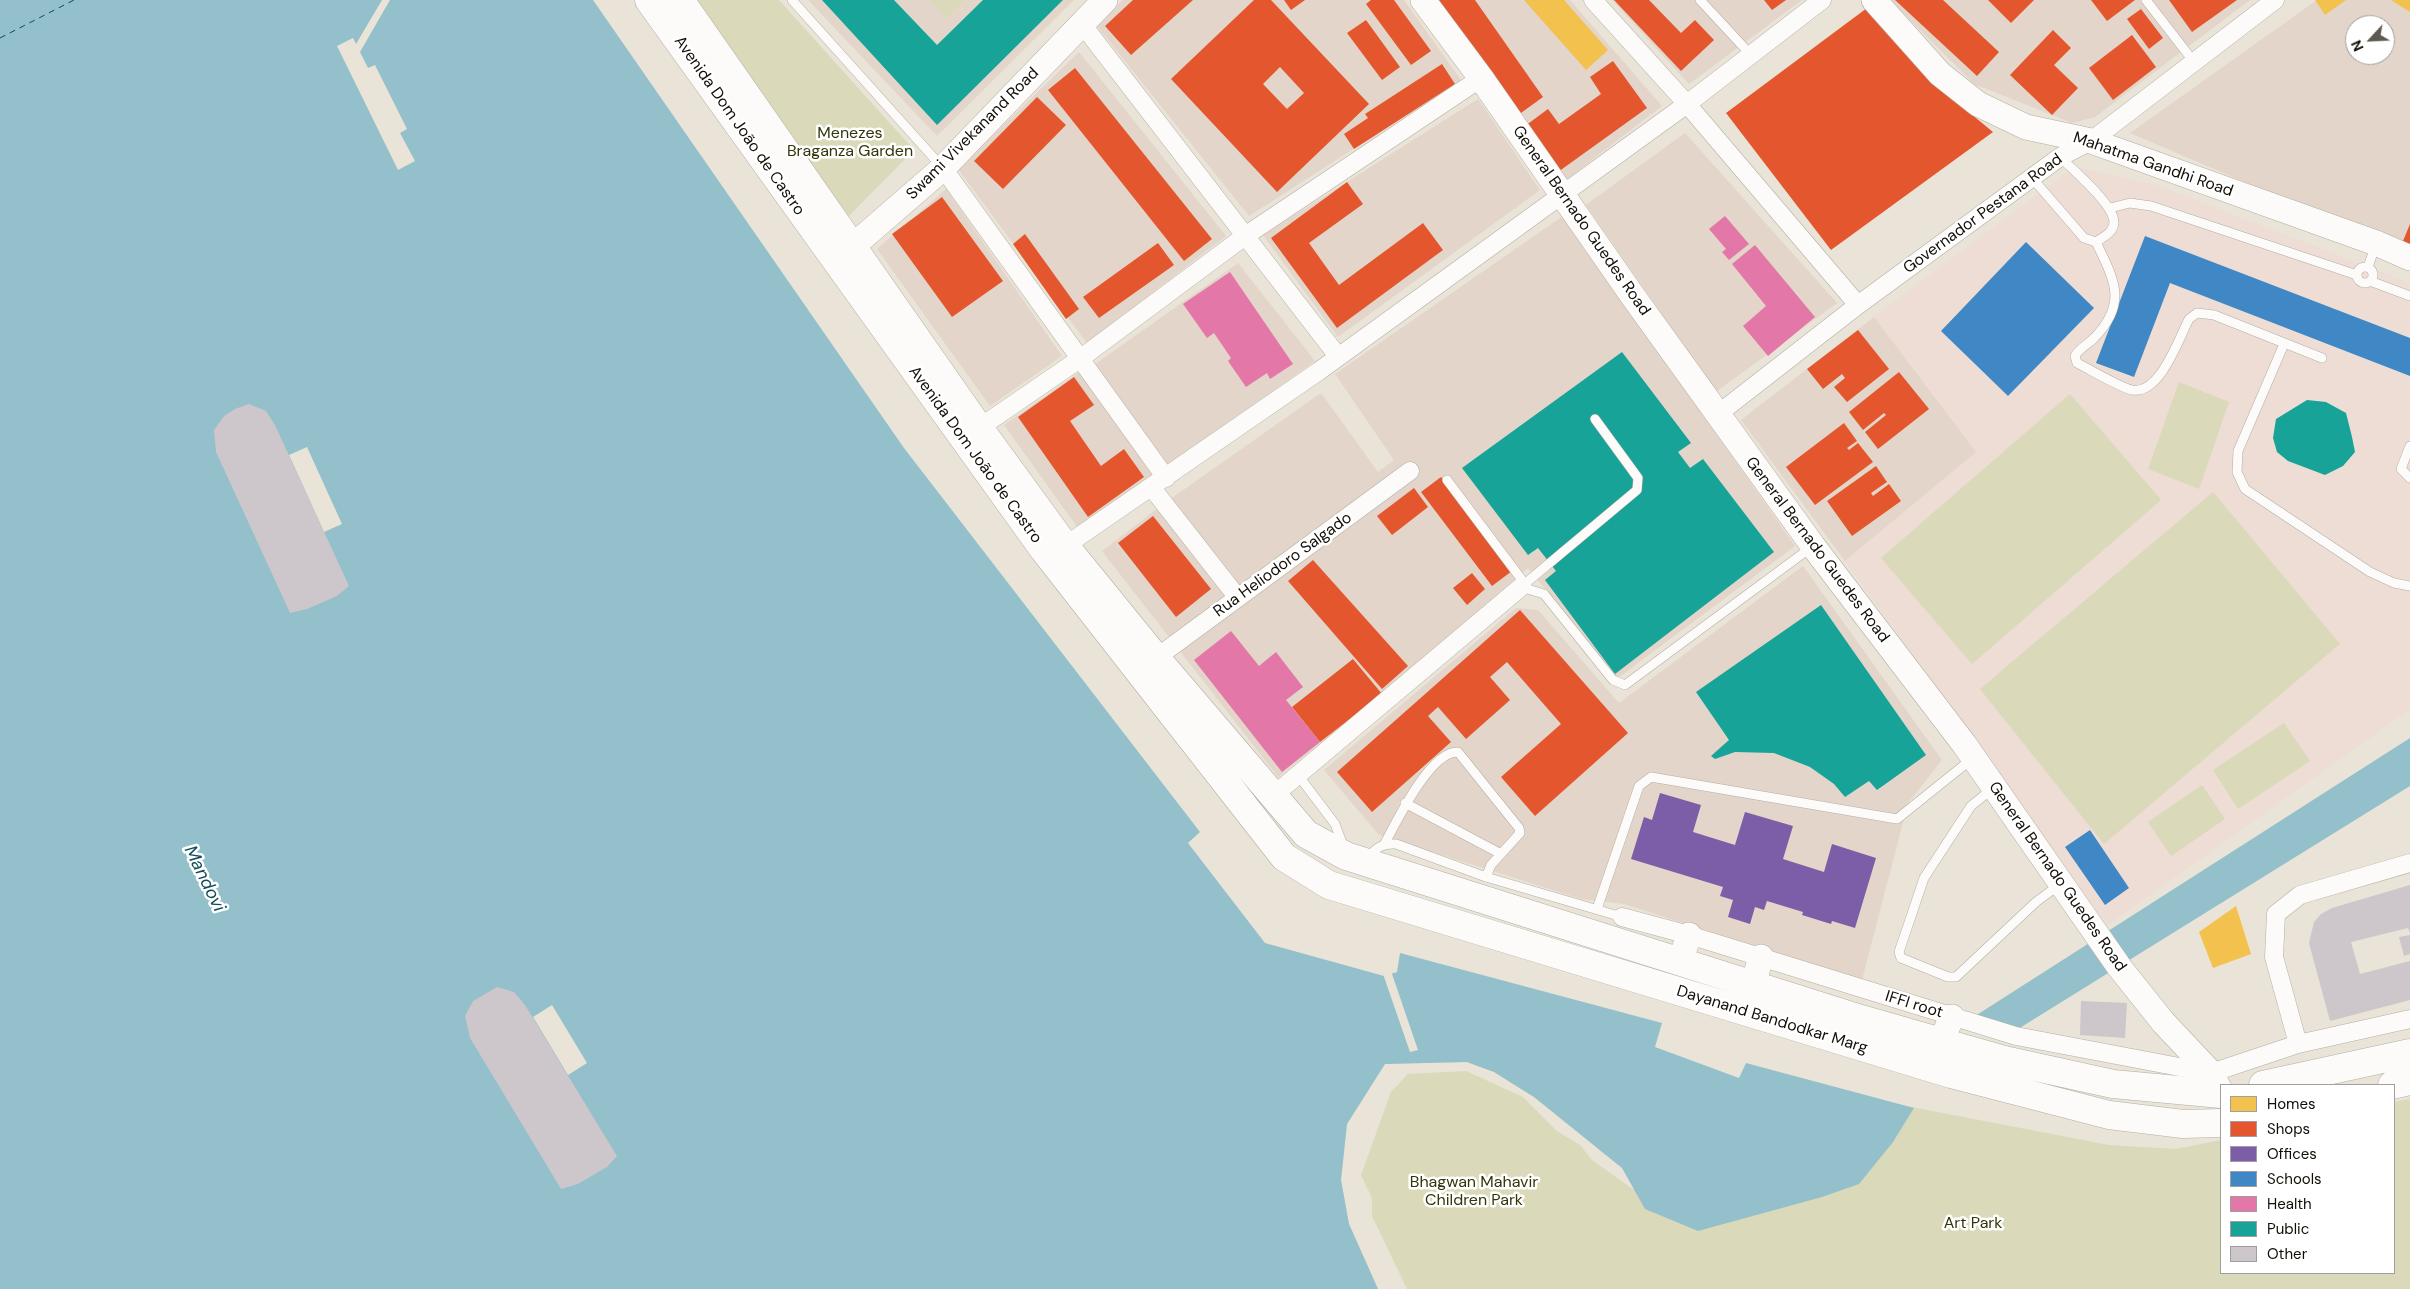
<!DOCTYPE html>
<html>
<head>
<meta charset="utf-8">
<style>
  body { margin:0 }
  #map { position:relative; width:2410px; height:1289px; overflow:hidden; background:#e9e4d7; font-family:"DM Sans",sans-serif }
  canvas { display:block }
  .legend { position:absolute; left:2220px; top:1084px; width:175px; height:190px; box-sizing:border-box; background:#fff; border:1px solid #a09f9c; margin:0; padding:6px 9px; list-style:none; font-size:15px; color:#120e07 }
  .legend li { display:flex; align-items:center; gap:10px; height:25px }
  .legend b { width:25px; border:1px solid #a09f9c }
  .north { position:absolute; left:2345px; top:15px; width:50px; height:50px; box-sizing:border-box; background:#fff; border:1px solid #a09f9c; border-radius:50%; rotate:245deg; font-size:14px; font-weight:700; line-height:20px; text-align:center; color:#120e07 }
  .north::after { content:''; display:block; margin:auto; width:18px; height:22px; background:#5d5950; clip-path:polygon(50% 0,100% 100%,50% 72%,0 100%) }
</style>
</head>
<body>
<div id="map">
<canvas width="2410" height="1289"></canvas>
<ul class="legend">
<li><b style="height:14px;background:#f2c14e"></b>Homes</li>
<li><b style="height:14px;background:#e4572e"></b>Shops</li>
<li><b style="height:14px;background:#7b5ea7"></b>Offices</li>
<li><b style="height:14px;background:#3f88c5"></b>Schools</li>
<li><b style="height:14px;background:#e377a8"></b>Health</li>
<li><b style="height:14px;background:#17a398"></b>Public</li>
<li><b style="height:14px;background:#cdc6ca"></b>Other</li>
</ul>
<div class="north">N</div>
</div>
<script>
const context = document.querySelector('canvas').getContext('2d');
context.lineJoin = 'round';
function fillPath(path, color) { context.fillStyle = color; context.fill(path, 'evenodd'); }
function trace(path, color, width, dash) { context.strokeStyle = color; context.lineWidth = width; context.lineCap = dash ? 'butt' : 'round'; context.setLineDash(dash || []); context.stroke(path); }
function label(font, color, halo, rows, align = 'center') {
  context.font = font + ' "DM Sans",sans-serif'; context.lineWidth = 5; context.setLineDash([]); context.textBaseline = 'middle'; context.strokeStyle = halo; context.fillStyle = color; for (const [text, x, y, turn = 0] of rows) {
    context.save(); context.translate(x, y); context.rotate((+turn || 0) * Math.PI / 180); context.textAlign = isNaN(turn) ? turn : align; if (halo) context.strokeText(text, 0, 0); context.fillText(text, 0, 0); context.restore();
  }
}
fillPath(new Path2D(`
  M808,0H929L947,19L966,0H1074L937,136Z
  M1123,0H1404L1461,80L1249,216L1096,25Z
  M1432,0H1570L1662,106L1563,182Z
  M1612,0H1802L1689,84Z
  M1890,0H2250L2095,117L2072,123L1974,84Z
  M2317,0H2410V253L2130,133ZM2355,25H2385V55H2355Z
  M1079,52L1226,236L1087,343L958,169Z
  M1478,99L1540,190L1338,337L1263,235Z
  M1685,133L1837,303L1716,392L1586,205Z
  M946,189L1062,356L990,406L877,249Z
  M1563,216L1795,546L1618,678L1528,568L1382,694L1278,777L1102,551L1162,505L1321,393L1378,472L1394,460L1335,374Z
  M1238,263L1315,361L1168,465L1094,365Z
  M1874,317L1977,452L1845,561L1741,420Z
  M1081,371L1156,477L1078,528L1004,425Z
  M1803,566L1942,760L1908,803L1862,980L1624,904L1581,899L1379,835L1324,770L1516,608L1538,610L1619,703Z`), '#e3d5c9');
fillPath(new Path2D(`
  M2074,167L2156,185L2410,283V709L2108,925L1845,561L1976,452L1874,317Z`), '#edddd5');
fillPath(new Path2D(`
  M694,0H779L914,150L848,217Z
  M929,0H966L947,19Z
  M2179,382L2229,402L2199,489L2148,469Z
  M2070,394L2161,500L1972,664L1881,558Z
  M2213,492L2340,644L2104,844L1980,689Z
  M2284,723L2310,761L2238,809L2213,770Z
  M2202,785L2225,819L2171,856L2148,822Z
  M1085,939L1579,1064L1896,1104L2109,1145L2176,1149L2221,1140V1273H2394V1102L2410,1099V1289H1407L1372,1216V1198L1361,1175L1391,1092L1408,1074L1466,1071L1523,1097L1557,1131L1580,1145L1592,1160L1637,1192L1622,1168L1534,1097L1494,1072L1466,1062L1385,1064L1347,1124L1341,1180L1349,1224L1378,1289Z`), '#dad9ba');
fillPath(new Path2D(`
  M0,0H593L904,448L1200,832L1188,843L1265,943L1384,976L1397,972L1400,953L1662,1023L1655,1047L1739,1078L1746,1063L1914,1108L1893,1142L1859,1184L1822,1197L1698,1231L1645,1209L1622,1168L1534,1097L1494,1072L1467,1062L1385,1064L1347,1124L1341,1180L1349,1224L1378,1289H0Z
  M2410,738V786L2018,1029L1972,1018Z`), '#93c0cb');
fillPath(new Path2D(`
  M382,0H390L360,52L368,68L375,65L407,129L400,133L415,161L398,170L337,46L353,38L356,44Z
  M307,447L342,524L324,532L289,455Z
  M1391,971L1418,1050L1410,1052L1383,974Z
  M552,1005L587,1063L568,1075L533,1017Z`), '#e9e4d7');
fillPath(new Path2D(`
  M1524,0H1564L1608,50L1586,70Z
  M2315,0H2346L2325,15Z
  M2391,0H2410V12Z
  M2236,906L2251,954L2213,968L2199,932Z`), '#f2c14e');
fillPath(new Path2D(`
  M1133,0H1193L1131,55L1105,26Z
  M1254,0H1271L1369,104L1277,192L1171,79ZM1280,67L1304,93L1287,109L1263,84Z
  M1284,0H1305L1291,10Z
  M1371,0H1394L1431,51L1411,65L1366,4Z
  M1431,0H1475L1543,97L1514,118Z
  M1614,0H1649L1681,33L1695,20L1714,40L1681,71Z
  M1764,0H1786L1772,10Z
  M1895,0H1943L1999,52L1977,76Z
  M1988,0H2034L2011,23Z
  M2091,0H2135L2107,21Z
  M2169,0H2237L2192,32Z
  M1867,8L1943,91L1993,132L1831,250L1726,113Z
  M2141,9L2163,38L2149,49L2127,19Z
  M1366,20L1400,67L1382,80L1347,33Z
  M2053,30L2071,48L2054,65L2078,88L2052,115L2010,75Z
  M2132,35L2156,67L2113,100L2089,68Z
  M1613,61L1647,108L1558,172L1525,126L1548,109L1559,124L1601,94L1590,77Z
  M1442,64L1455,84L1354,149L1344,134L1368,118L1365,114Z
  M1075,68L1212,239L1184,261L1048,90Z
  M1037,97L1066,125L1003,189L974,161Z
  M1347,182L1363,204L1309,243L1339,285L1423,223L1443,250L1337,328L1271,238Z
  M942,197L1003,281L952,317L892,234Z
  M2410,224V244L2403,241Z
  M1025,234L1079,309L1066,319L1013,244Z
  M1158,243L1174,265L1099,318L1083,297Z
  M1858,330L1889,369L1847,402L1834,387L1845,378L1842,374L1823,389L1807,369Z
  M1899,372L1929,409L1878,449L1865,432L1886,415L1884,413L1863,430L1849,412Z
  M1074,377L1094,405L1070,421L1101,466L1124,449L1144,477L1088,517L1018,417Z
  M1844,423L1857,441L1847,448L1849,450L1858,443L1873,462L1815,505L1786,467Z
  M1876,466L1887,482L1871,493L1873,496L1889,484L1901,501L1852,536L1827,501Z
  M1441,477L1512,571L1492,586L1421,492Z
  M1414,488L1428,507L1392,535L1377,516Z
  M1153,516L1211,589L1176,617L1118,543Z
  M1313,560L1408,666L1382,689L1288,581Z
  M1472,573L1485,589L1467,605L1453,588Z
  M1520,610L1628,733L1535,816L1501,777L1561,724L1507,662L1490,677L1510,700L1466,739L1438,707L1428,716L1451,742L1372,812L1337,772Z
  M1353,659L1382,694L1320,742L1292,707Z`), '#e4572e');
fillPath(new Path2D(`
  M1660,793L1701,805L1693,832L1735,845L1745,812L1793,826L1783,859L1824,872L1832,844L1876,858L1855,928L1832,921L1831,924L1802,915L1803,912L1767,901L1764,910L1755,907L1750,924L1728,917L1733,900L1720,896L1723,887L1631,859L1644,817L1652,820Z`), '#7b5ea7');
fillPath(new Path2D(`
  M2145,236L2410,338V376L2170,283L2134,377L2096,363Z
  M2026,242L2094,308L2008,396L1941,331Z
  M2090,830L2129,888L2105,905L2065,847Z`), '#3f88c5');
fillPath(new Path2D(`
  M1725,216L1749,244L1729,260L1722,252L1726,249L1709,229Z
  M1755,245L1815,317L1768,356L1743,326L1766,306L1732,264Z
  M1230,272L1293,364L1270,379L1267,373L1246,387L1228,361L1231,358L1214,333L1207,338L1183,304Z
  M1231,631L1259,666L1276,652L1303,687L1286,700L1320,742L1282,772L1194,660Z`), '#e377a8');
fillPath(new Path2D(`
  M822,0H894L937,45L983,0H1063L937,125Z
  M1622,352L1691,443L1678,452L1690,468L1703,459L1774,552L1615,674L1545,580L1556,571L1538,548L1528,555L1462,468Z
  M2307,400L2326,402L2346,413L2352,437L2355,452L2343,466L2325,475L2288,461L2277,452L2273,438L2276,419Z
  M1821,605L1926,755L1877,790L1869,781L1845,797L1834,784L1810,767L1774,753L1735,752L1715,759L1711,756L1729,740L1696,692Z`), '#17a398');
trace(new Path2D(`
  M0,38L74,0`), '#114b5b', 1, [6, 5]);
fillPath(new Path2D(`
  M249,404L266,411L275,425L349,586L337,596L307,609L290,613L216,452L214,430L224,416L235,409Z
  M2410,885V933L2408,928L2351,942L2360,974L2410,961V1000L2330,1021L2309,943L2314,922L2321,914L2332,908Z
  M2410,935V954L2404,956L2399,937Z
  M497,987L514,992L525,1005L617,1156L607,1167L578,1184L561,1189L470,1038L465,1016L473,1001Z
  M2081,1001L2127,1003L2125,1038L2080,1035Z`), '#cdc6ca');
const lane = new Path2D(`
  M792,0L942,167
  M1700,0L1751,55
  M2146,0L2194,62
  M2032,178L2084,238L2096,242C2103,237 2113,233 2114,223C2115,205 2073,170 2060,157
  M2110,208L2130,203L2151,206L2357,275
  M2096,242C2114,280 2128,302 2095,337C2088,345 2080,347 2075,356L2077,363C2091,370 2119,387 2132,390C2160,395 2179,338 2189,319L2197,313L2214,315L2322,358
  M2357 275a8 8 0 1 1 16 0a8 8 0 1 1-16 0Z
  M2368,267L2376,244
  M2370,281L2410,296
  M2284,344L2238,451L2237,472L2245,489L2370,572L2394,583L2410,586
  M2410,446L2401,469L2410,478
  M1447,480L1528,588
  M1521,587L1544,594L1613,680L1625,685L1813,546
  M1521,587L1637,490L1638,478L1595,419
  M1298,775L1335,824L1344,848
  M1992,789L1971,806L1924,878L1899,952L1901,958L1948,977H1956L2036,902L2059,885
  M1405,803L1501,854
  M1385,843C1397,821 1430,751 1458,752L1519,828L1520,833L1491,865L1486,877
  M1367,858C1376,848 1382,843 1396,844L1486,877L1622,917
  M1597,909L1639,786L1651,777L1897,819L1973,758`);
const street = new Path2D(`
  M1593,0L1687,104L1858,305
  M1082,24L1337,355
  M943,168L1166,478
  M1718,414L1858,305L2060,157L2091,141L2275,0
  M979,428L1081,358L1245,236L1481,78
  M1152,488L1238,598
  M1065,546L1319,371L1687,104L1822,0
  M1156,658L1410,471
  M1274,795L1521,587
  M1622,917L1689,935L2016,1036L2211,1073L2298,1044L2410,1019
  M2298,1044L2274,957L2276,914L2300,895L2410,863`);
const secondary = new Path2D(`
  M1423,0L1481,78L1632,295L1813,546L1964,744L2120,968L2163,1022L2211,1073L2221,1092
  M1874,0L1940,74L1978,104L2026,127L2091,141L2376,243L2410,258
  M840,261L853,246L943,168L1105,0
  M1680,962L1689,935
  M1753,985L1761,957
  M1941,1041L1952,1017`);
const primary = new Path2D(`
  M649,0L1044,550L1284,857L1329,885L1951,1074L2109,1115L2183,1124L2221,1123
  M680,0L979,428L1065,546L1156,658L1306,834L1346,856L1861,1019L2004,1060L2113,1084L2221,1094
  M2263,1085L2410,1053
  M2392,1085L2410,1081`);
trace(lane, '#b2aea4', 10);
trace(street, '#b2aea4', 19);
trace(secondary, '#b2aea4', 26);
trace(primary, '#b2aea4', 29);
trace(lane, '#fcfbf9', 9);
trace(street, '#fcfbf9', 18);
trace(secondary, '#fcfbf9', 25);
trace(primary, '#fcfbf9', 28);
label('16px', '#120e07', '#fff', [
  ["Avenida Dom João de Castro",739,126,55],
  ["Swami Vivekanand Road",973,134,-45],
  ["Mahatma Gandhi Road",2153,165,19],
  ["Governador Pestana Road",1983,214,-36],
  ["General Bernado Guedes Road",1581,221,55],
  ["Avenida Dom João de Castro",975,455,54],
  ["General Bernado Guedes Road",1817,550,53],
  ["Rua Heliodoro Salgado",1283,565,-36],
  ["General Bernado Guedes Road",2057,877,55],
  ["IFFI root",1914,1005,17],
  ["Dayanand Bandodkar Marg",1772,1020,17]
]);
label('16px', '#333508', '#fff', [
  ["Menezes",850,134],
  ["Braganza Garden",850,152],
  ["Bhagwan Mahavir",1474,1183],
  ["Children Park",1474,1201],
  ["Art Park",1973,1224]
]);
label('italic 18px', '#114b5b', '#fff', [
  ["Mandovi",204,879,64]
]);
</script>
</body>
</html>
